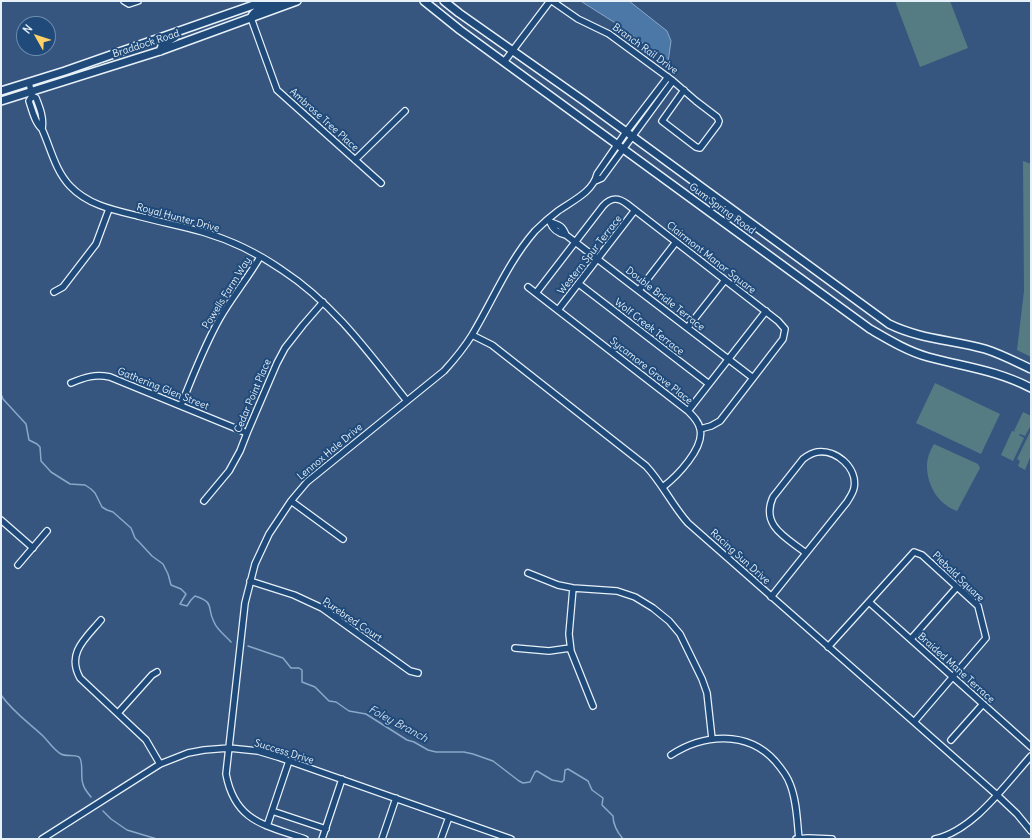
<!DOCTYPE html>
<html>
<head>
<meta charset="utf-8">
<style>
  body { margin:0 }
  #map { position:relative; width:1032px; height:840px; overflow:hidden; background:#365680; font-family:Delius,sans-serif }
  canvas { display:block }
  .frame { position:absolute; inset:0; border:2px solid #e8f1f8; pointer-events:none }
  .north { position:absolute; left:16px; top:16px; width:40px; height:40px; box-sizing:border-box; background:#1f4a7a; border:1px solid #6f8dac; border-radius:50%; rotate:309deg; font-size:11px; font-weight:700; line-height:16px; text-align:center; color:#e8f1f8 }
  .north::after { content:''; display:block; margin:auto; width:14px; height:18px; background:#ffd166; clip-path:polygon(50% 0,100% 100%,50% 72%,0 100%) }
</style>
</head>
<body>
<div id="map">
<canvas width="1032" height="840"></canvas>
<div class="frame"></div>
<div class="north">N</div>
</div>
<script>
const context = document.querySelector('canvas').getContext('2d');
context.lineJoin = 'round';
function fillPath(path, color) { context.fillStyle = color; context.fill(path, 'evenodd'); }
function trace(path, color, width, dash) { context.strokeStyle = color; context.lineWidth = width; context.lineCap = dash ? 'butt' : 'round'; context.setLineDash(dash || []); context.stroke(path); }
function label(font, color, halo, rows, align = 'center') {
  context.font = font + ' Delius,sans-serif'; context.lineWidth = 4; context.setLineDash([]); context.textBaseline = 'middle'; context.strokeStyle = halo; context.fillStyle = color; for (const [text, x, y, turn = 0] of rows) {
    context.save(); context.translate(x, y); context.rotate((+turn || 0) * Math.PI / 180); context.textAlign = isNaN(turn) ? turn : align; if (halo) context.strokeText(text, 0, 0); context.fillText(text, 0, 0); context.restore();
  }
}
fillPath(new Path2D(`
  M895,1H950L968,48L920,67Z
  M1023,161L1031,164V357L1017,350L1024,291Z
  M935,383L1000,414L981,454L916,423Z
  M1023,412L1031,416V425L1025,436L1020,434L1019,435L1024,438L1013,461L1001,455L1012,431L1016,432L1014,431Z
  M1031,430V455L1025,470L1018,466L1020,461L1017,459Z
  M934,444L978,464L980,468L957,511C953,509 949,508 946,505C931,495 922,469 930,452C931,449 933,446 934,444Z`), '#557c83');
const water = new Path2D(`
  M581,1H629L667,31L671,41L668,62L620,26Z`);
fillPath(water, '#4b78a6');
trace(water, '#8aa8c7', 1);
trace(new Path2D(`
  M1,394L3,399L26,424L29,440L37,444L40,447L41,461L51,472L70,484L85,485L91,489L95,493L102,507L107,510L113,512L131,528L135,538L140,543L152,556L163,564L168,574L171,585L181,589L186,594L180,604L187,606L191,600L195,596C216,603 206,607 214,622C217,630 226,636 231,642
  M248,646L283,658L291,668H299L302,670V682L315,687L329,701L336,702L349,711L366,714L407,740L414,742L428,750L436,752H464L473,754L493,761L519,781L523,783L530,782L535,772L537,771L552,780L562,782L564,780L565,770L568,769L588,781L592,790L603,798L602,805L613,816C613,824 618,833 623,839
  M1,695C13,712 28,722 43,736C49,742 54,750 61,754C66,757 74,754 79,757C84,761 80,777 83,784C84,789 88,793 91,797
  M103,811L111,819L127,830L157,839`), '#8aa8c7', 1.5);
const minor = new Path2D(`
  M124,1L129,4L138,1
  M552,1L578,19L609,34L673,81L696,101L717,117L719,121L718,124L700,148L696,147L662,121L684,90
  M251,18L277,90L381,183
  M504,62L550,1
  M29,82L32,96L29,101C32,110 35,123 42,129C51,149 55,170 70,186C88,205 113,210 138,216C160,222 182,226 203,232C230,240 259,254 282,270C334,304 369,353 407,401
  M32,96L36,98C40,108 44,118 42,129
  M355,160L405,111
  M595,181L602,178L673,81
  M547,220C556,226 561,222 566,235L753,378
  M550,222C553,230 558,233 566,235
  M579,284L709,384
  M528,287L688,411C693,416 699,422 700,429C705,448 676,477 663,487
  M639,290L676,242
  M54,292L63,287L96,244L109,209
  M536,293L603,206C611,197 618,197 627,204L778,321L785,329L783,339L720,421L711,426L700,429
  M558,310L635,210
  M688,327L725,280
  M472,335L492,345L646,466C662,483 672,505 688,523L997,795L1017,814L1031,831
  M71,383C85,377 95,374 110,377L247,433
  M181,405C193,376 204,346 220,318C232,297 248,278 260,257
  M688,411L766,311
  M204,501L229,471L240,451L247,433L277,363L285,348L303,325L323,302
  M291,501L343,539
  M1,520L33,548
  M18,565L47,531
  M528,573L558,585L573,588L617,591L635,597L653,608L669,621L680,634L702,679L707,693L712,739
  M250,581L294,595L322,608L410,671L418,673
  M573,588L569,634L571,651L593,706
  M771,597L847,502C850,497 853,493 854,488C858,468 836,449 817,452C811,453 807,456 803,459L773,497C760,526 787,538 806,553
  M869,602L1031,747
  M101,620C86,638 66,653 80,678L146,740L160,764
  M911,639L957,587
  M828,647L914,552L922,555L978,606L986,638L914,722
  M515,648L549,651L570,648
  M118,713L152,675L157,672
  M951,740L983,704
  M671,755C703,734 747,730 775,761C781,768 787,775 790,784C797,801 797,821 799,839
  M272,811L326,829
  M267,826L289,761
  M42,839L160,764L188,753L204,750L229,748L258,751L278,757L511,839
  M305,839C265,825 235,822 226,774L245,603L255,564L269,534L291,501L307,482L444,371C454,360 464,348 472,335C493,300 508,262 535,231C542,224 550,217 558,211C572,201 593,192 597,174L626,132L668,77
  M322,839L342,779
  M382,839L396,798
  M441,839L449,817
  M796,839L808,838L832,839
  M935,839C974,830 1005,785 1031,756`);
const major = new Path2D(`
  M424,1L460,30L870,329C889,340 907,351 928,357C965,367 996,370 1031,388
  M444,1L459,13L584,101L889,324C919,339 953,340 985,349C1001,354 1016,362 1031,369
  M251,18C255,8 270,5 280,1
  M160,51L163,44L175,37
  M1,91L65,71L265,1
  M1,101L160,51L297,1`);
trace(minor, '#e8f1f8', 8);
trace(major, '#e8f1f8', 10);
trace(minor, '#1f4a7a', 5.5);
trace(major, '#1f4a7a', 7);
label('10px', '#e8f1f8', '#1f4a7a', [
  ["Braddock Road",146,44,-18],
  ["Branch Rail Drive",645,49,36],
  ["Ambrose Tree Place",324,120,42],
  ["Gum Spring Road",722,209,36],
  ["Royal Hunter Drive",178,218,15],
  ["Western Spur Terrace",590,255,-52],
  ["Clairmont Manor Square",711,258,38],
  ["Powells Farm Way",227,293,-58],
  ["Double Bridle Terrace",665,299,38],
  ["Wolf Creek Terrace",649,327,38],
  ["Sycamore Grove Place",651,371,38],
  ["Gathering Glen Street",163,389,22],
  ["Cedar Point Place",253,396,-67],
  ["Lennox Hale Drive",330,452,-40],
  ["Racing Sun Drive",740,557,42],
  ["Piebald Square",958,577,44],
  ["Purebred Court",352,620,34],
  ["Braided Mane Terrace",956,668,42],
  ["Success Drive",284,752,17]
]);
label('italic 11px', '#d0dfec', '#1f4a7a', [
  ["Foley Branch",398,724,28]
]);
</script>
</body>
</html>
